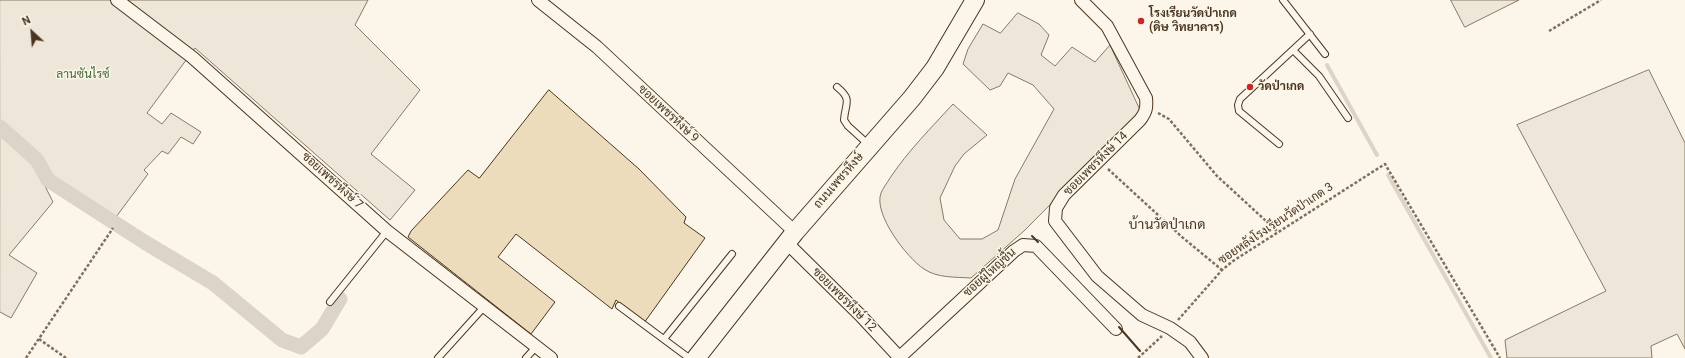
<!DOCTYPE html>
<html>
<head>
<meta charset="utf-8">
<style>
  body { margin:0 }
  #map { position:relative; width:1685px; height:358px; overflow:hidden; background:#fbf6e9; font-family:Roboto,sans-serif }
  canvas { display:block }
  .north { position:absolute; left:12px; top:12px; width:40px; height:40px; -webkit-text-stroke:3px #fbf6e9; paint-order:stroke; rotate:334deg; font-size:11px; font-weight:700; line-height:16px; text-align:center; color:#4a3520 }
  .north::after { content:''; display:block; margin:auto; width:14px; height:18px; background:#4a3520; clip-path:polygon(50% 0,100% 100%,50% 72%,0 100%) }
</style>
</head>
<body>
<div id="map">
<canvas width="1685" height="358"></canvas>
<div class="north">N</div>
</div>
<script>
const context = document.querySelector('canvas').getContext('2d');
context.lineJoin = 'round';
function fillPath(path, color) { context.fillStyle = color; context.fill(path, 'evenodd'); }
function trace(path, color, width, dash) { context.strokeStyle = color; context.lineWidth = width; context.lineCap = dash ? 'butt' : 'round'; context.setLineDash(dash || []); context.stroke(path); }
function label(font, color, halo, rows, align = 'center') {
  context.font = font + ' Roboto,Sarabun,sans-serif'; context.lineWidth = 3; context.setLineDash([]); context.textBaseline = 'middle'; context.strokeStyle = halo; context.fillStyle = color; for (const [text, x, y, turn = 0] of rows) {
    context.save(); context.translate(x, y); context.rotate((+turn || 0) * Math.PI / 180); context.textAlign = isNaN(turn) ? turn : align; if (halo) context.strokeText(text, 0, 0); context.fillText(text, 0, 0); context.restore();
  }
}
const green = new Path2D(`
  M0,0H368L355,25L420,90L371,154L415,190L390,220L195,48L147,113L162,124L171,113L201,132L193,144L181,137L168,154L162,151L144,170L148,174L116,217L55,178C47,171 45,164 39,156C29,142 14,133 0,124Z
  M1451,0H1519L1465,27Z
  M1018,13L1039,24L1049,35L1041,55L1055,66L1072,47L1095,62L1110,45L1140,110L1135,119L1025,230L971,278C955,277 937,278 924,269C907,258 873,214 881,193C883,188 887,183 890,178C908,151 931,128 953,104L987,135L964,154L955,166L940,198L944,220L960,239H982L998,230L1015,179L1054,109L1033,85L1008,73L1000,86L990,90L963,64L968,49L983,24L1000,33Z
  M1649,70L1685,143V349L1677,334L1651,346L1652,358H1507L1505,340L1606,291L1517,125Z
  M0,134L33,162L53,202L9,255L37,273L11,318L0,312Z`);
fillPath(green, '#ede6d9');
trace(green, '#887966', 1);
trace(new Path2D(`
  M1327,65L1377,155
  M1388,175L1491,358`), '#dcd4c6', 4);
trace(new Path2D(`
  M0,127L37,160L48,180L146,243L213,283L282,340L301,347L322,329L340,299`), '#dcd4c6', 15);
const building = new Path2D(`
  M549,90L639,169L686,217L684,223L705,238L644,323L616,300L612,309L516,234L498,257L555,302L531,334L408,237L411,231L468,170L479,178Z`);
fillPath(building, '#ecdcbc');
trace(building, '#4a3520', 1);
const service = new Path2D(`
  M1283,0L1325,54
  M1293,50L1319,76L1348,118
  M837,87C853,100 845,103 844,120L848,126L869,145
  M1279,144L1239,111L1238,105L1240,99L1310,34
  M330,302L387,231
  M619,306L689,358
  M664,339L732,254
  M438,358L484,307
  M526,358L536,347`);
const minor = new Path2D(`
  M117,0L192,57L387,231L551,358
  M538,0L597,47L795,232
  M1081,0L1107,26L1146,98C1147,108 1146,112 1140,120L1064,195L1056,208L1055,221L1097,276L1142,315L1170,328L1190,342L1202,358
  M787,243L860,315L900,358
  M900,357L1014,251L1023,245L1036,246L1116,329`);
const secondary = new Path2D(`
  M696,358L795,232L912,98L935,68L975,0`);
trace(service, '#4a3520', 8);
trace(minor, '#4a3520', 14);
trace(secondary, '#4a3520', 20);
trace(new Path2D(`
  M1549,31L1601,0
  M1158,113L1169,119L1217,176L1278,232
  M1108,169L1182,237L1222,270
  M1178,320L1222,270L1233,261L1385,164L1500,358
  M39,339L66,358
  M26,358L113,228
  M1138,358L1162,336`), '#7f6f5c', 2.5, [3, 2]);
trace(service, '#fbf6e9', 6);
trace(minor, '#fbf6e9', 12);
trace(secondary, '#fbf6e9', 18);
trace(new Path2D(`
  M1032,236L1038,242
  M1119,327L1140,351`), '#4a3520', 2);
for (const [x, y, r, color] of [
  [1141,21,4,"#c62828"],
  [1250,87,4,"#c62828"]
]) { const dot = new Path2D(); dot.arc(x, y, r, 0, 2 * Math.PI); context.fillStyle = color; context.fill(dot); trace(dot, '#fbf6e9', 1.5); }
label('bold 12px', '#4a3520', '#fbf6e9', [
  ["โรงเรียนวัดป่าเกด",1149,14],
  ["(ดิษ วิทยาคาร)",1149,28],
  ["วัดป่าเกด",1258,87]
], 'left');
label('12px', '#436837', '#fbf6e9', [
  ["ลานซันไรซ์",83,75]
]);
label('12px', '#4a3520', '#fbf6e9', [
  ["ซอยเพชรหึงษ์ 9",668,114,43],
  ["ซอยเพชรหึงษ์ 14",1096,164,-45],
  ["ซอยเพชรหึงษ์ 7",332,181,42],
  ["ถนนเพชรหึงษ์",839,181,-49],
  ["ซอยหลังโรงเรียนวัดป่าเกด 3",1276,224,-34],
  ["ซอยผู้ใหญ่ชื้น",990,273,-42],
  ["ซอยเพชรหึงษ์ 12",844,300,45]
]);
label('14px', '#4a3520', '#fbf6e9', [
  ["บ้านวัดป่าเกด",1167,225]
]);
</script>
</body>
</html>
